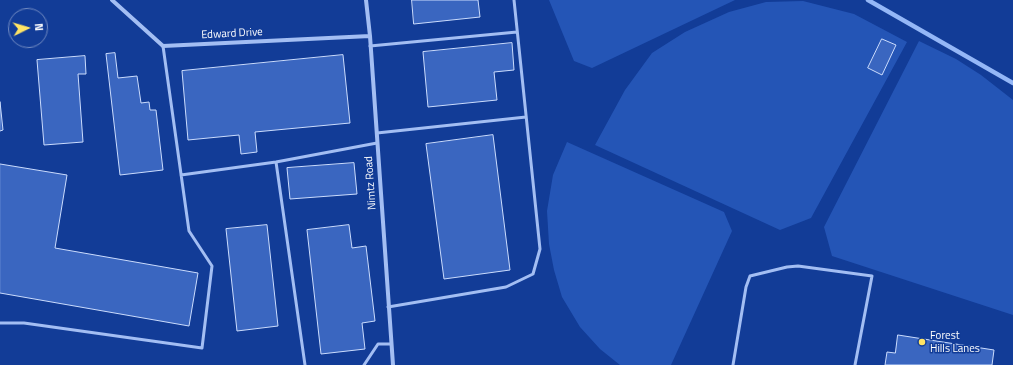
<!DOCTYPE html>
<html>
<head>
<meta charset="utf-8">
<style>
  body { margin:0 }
  #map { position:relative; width:1013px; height:365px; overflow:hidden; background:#123c97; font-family:"Titillium Web",sans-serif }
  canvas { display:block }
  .north { position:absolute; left:8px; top:8px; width:40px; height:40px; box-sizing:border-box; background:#123c97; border:1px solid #718ac1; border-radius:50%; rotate:85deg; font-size:11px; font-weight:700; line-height:16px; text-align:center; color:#fff }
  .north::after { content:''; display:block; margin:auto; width:14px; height:18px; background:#ffe465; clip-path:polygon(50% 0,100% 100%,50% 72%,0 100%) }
</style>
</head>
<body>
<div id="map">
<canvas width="1013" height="365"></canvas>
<div class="north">N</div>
</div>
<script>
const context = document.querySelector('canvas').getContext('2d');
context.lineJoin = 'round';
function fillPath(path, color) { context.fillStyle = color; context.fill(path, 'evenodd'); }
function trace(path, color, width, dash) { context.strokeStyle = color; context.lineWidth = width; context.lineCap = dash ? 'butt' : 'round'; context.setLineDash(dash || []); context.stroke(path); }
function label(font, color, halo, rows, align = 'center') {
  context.font = font + ' "Titillium Web",sans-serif'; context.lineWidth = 3; context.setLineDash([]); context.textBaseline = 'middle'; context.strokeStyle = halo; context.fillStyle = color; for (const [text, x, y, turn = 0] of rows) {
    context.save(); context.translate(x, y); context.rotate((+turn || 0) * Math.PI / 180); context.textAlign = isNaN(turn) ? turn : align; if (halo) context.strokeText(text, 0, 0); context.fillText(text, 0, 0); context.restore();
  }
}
fillPath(new Path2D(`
  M549,0H735L592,68L574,61Z
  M803,1L854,14L907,42L811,218L780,230L595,145L625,90L652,53L685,32L729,12L766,2Z
  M919,41L956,59L981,75L1013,100V315L832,256L824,227Z
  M567,142L724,212L732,231L671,365H620L600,349L580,327L562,297L554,270L549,244L547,211L553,175Z`), '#2455b6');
trace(new Path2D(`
  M868,0L1013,83`), '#94b7f7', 4.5);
const building = new Path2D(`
  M412,0H478L480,17L414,24Z
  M882,39L896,45L882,75L868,68Z
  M512,43L514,70L494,72L497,100L428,107L423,52Z
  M115,53L118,78L137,76L141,103L149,102L150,110H156L163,170L120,175L106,54Z
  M343,55L350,123L255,132L257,152L241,154L239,135L188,140L182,71Z
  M85,56L86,74H78L83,142L44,145L37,60Z
  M0,102L3,130L0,131Z
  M493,135L510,270L444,279L426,144Z
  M354,163L357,194L290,199L287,168Z
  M0,164L67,175L55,248L198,273L189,326L0,293Z
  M267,225L278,326L237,331L226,229Z
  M349,225L352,248L366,246L375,321L362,323L365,349L321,354L307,230Z
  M898,335L994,350L992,365H885L887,352L895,353Z`);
fillPath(building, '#3a66c0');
trace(building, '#cbdcfd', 1);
trace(new Path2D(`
  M370,46L517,32
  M377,133L526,117
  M276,162L305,365
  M181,175L276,162L377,143
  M388,307L506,287L533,274L540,249L514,0
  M0,323H24L202,348L212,266L189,231L163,46
  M364,365L378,344H391
  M733,365L746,287L750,276L787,267L798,266L872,276L855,365`), '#a3bef3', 3);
trace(new Path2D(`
  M112,0L163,46L370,36
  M366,0L370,36L393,365`), '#a3bef3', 4);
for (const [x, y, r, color] of [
  [922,342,4,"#ffe465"]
]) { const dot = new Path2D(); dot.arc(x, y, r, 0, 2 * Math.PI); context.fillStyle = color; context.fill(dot); trace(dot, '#123c97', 1.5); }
label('11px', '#fff', '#123c97', [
  ["Edward Drive",232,34,-3],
  ["Nimtz Road",371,183,-94]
]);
label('11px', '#fff', '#123c97', [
  ["Forest",930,336],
  ["Hills Lanes",930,349]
], 'left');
</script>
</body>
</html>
